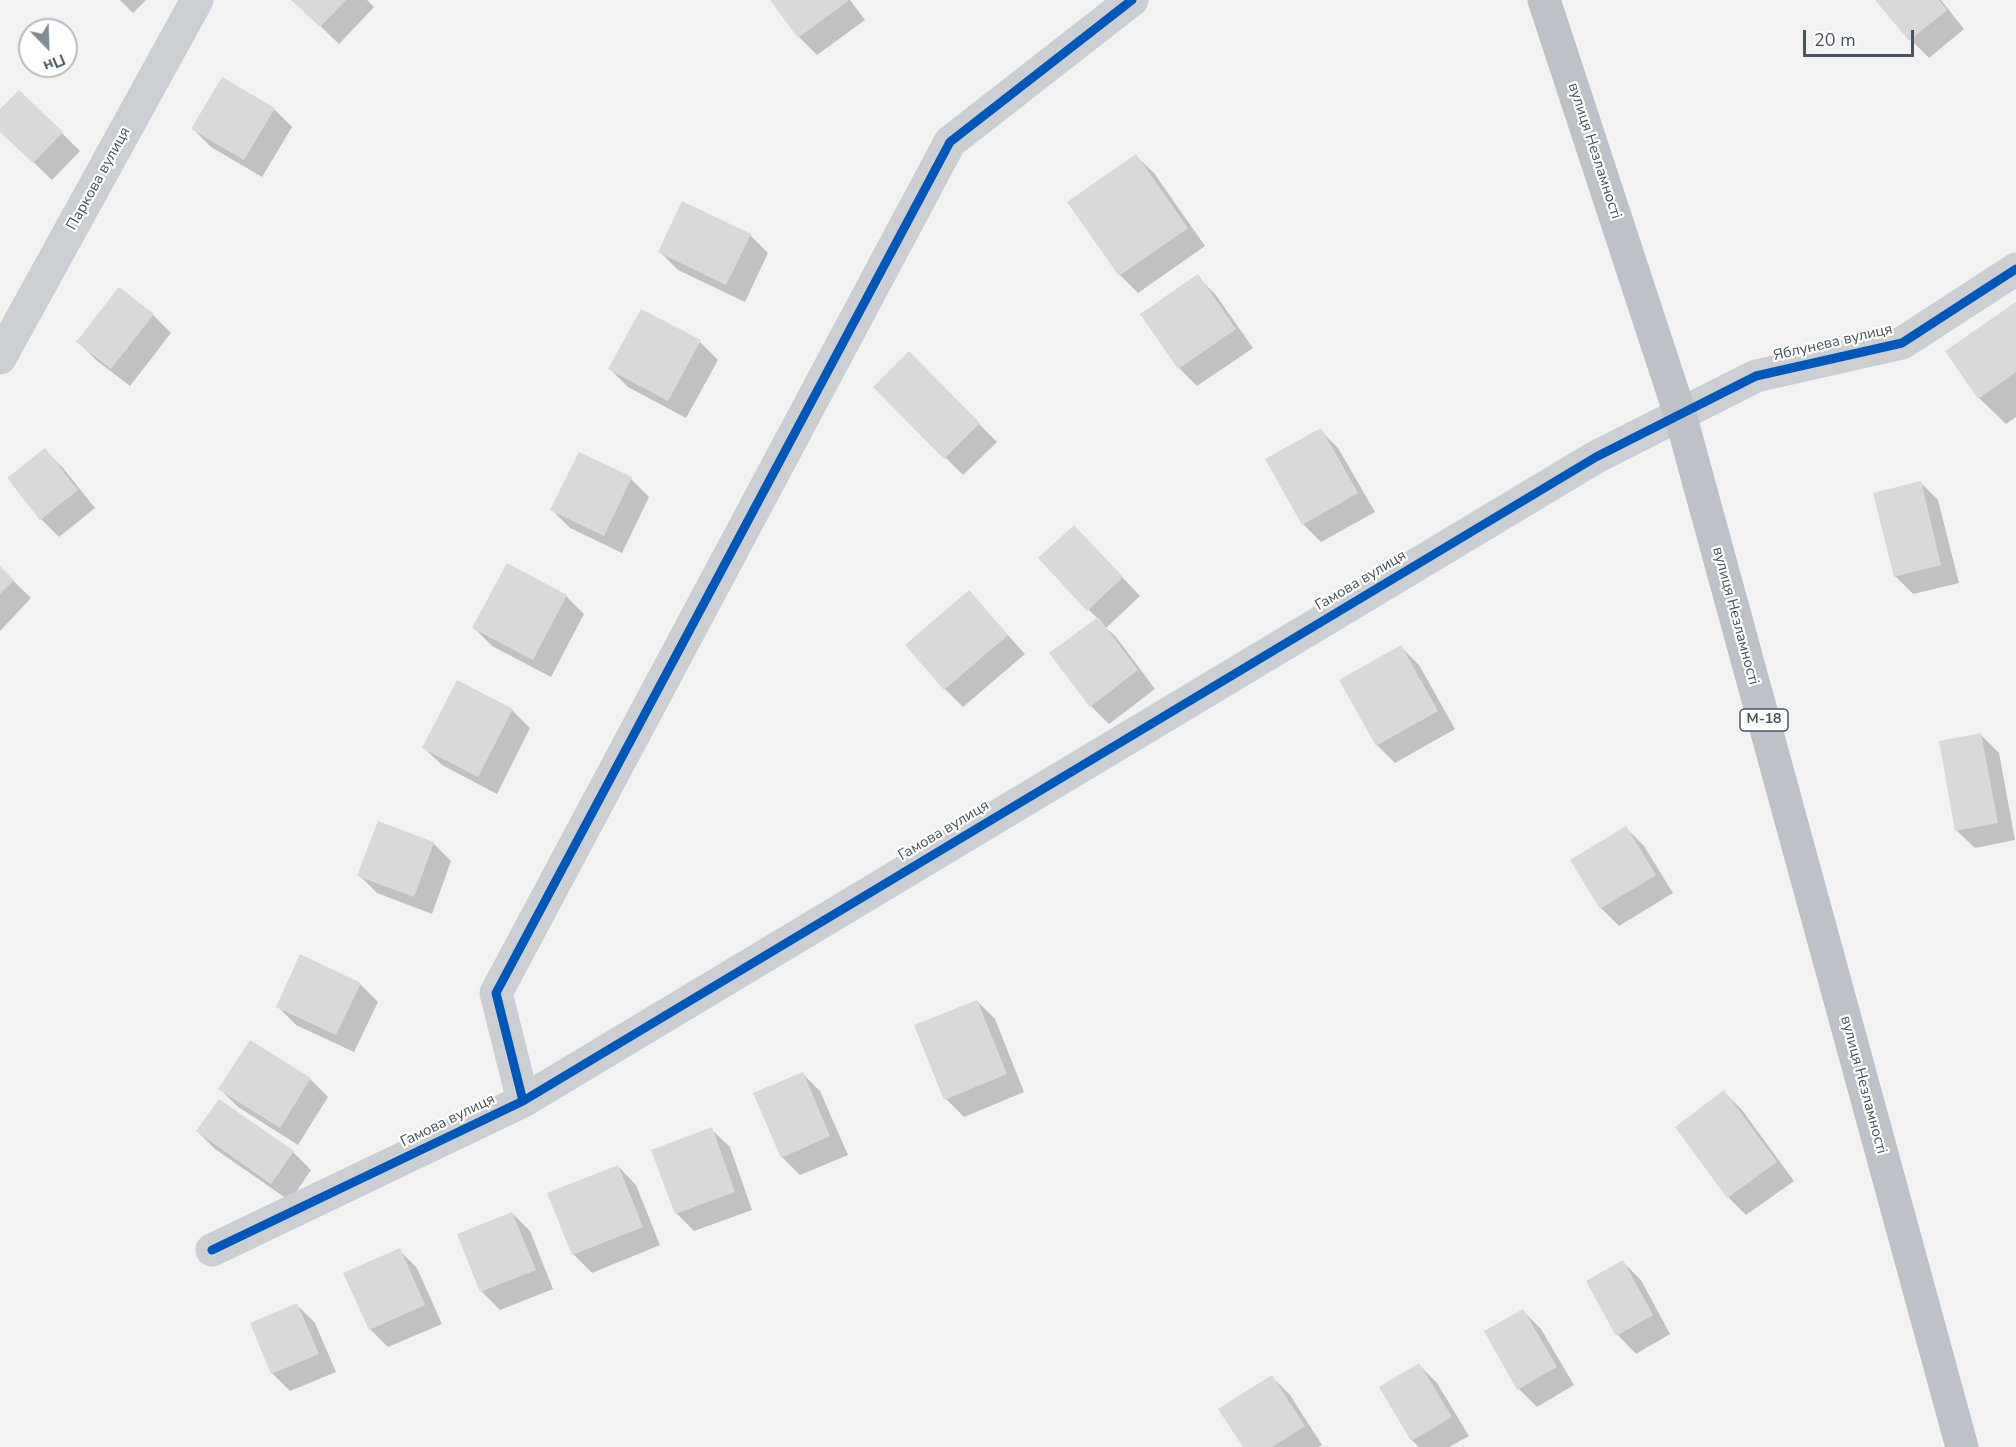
<!DOCTYPE html>
<html>
<head>
<meta charset="utf-8">
<style>
  body { margin:0 }
  #map { position:relative; width:2016px; height:1447px; overflow:hidden; background:#f3f2f2; font-family:"Nunito Sans",sans-serif }
  canvas { display:block }
  .north { position:absolute; left:18px; top:18px; width:60px; height:60px; box-sizing:border-box; background:#fff; border:2px solid #b5bbc0; border-radius:50%; rotate:157deg; font-size:16px; font-weight:700; line-height:24px; text-align:center; color:#475562 }
  .north::after { content:''; display:block; margin:auto; width:21px; height:27px; background:#838c94; clip-path:polygon(50% 0,100% 100%,50% 72%,0 100%) }
  .scale { position:absolute; left:1803px; top:30px; width:111px; height:27px; box-sizing:border-box; border:3px solid #475562; border-top:0; padding-left:8px; font-size:18px; line-height:21px; white-space:nowrap; color:#475562; -webkit-text-stroke:4px #fff; paint-order:stroke }
</style>
</head>
<body>
<div id="map">
<canvas width="2016" height="1447"></canvas>
<div class="north">Пн</div>
<div class="scale">20 m</div>
</div>
<script>
const context = document.querySelector('canvas').getContext('2d');
context.lineJoin = 'round';
function fillPath(path, color) { context.fillStyle = color; context.fill(path, 'evenodd'); }
function trace(path, color, width, dash) { context.strokeStyle = color; context.lineWidth = width; context.lineCap = dash ? 'butt' : 'round'; context.setLineDash(dash || []); context.stroke(path); }
function label(font, color, halo, rows, align = 'center') {
  context.font = font + ' "Nunito Sans",sans-serif'; context.lineWidth = 4.5; context.setLineDash([]); context.textBaseline = 'middle'; context.strokeStyle = halo; context.fillStyle = color; for (const [text, x, y, turn = 0] of rows) {
    context.save(); context.translate(x, y); context.rotate((+turn || 0) * Math.PI / 180); context.textAlign = isNaN(turn) ? turn : align; if (halo) context.strokeText(text, 0, 0); context.fillText(text, 0, 0); context.restore();
  }
}
fillPath(new Path2D(`
  M120,0H146L133,13Z
  M293,0H367L374,7L339,44Z
  M772,0H850L865,20L817,55L799,37Z
  M1877,0H1941L1964,29L1929,58L1911,40Z
  M274,109L292,127L262,177L211,147L193,129Z
  M0,111L62,133L80,151L52,180L0,130Z
  M1136,156L1154,173L1205,246L1138,293L1120,275Z
  M750,235L768,253L745,302L678,270L660,252Z
  M1197,276L1215,294L1253,348L1197,386L1179,368Z
  M119,289L153,315L171,333L130,386L96,360L78,342Z
  M2016,303V417L2006,424L1979,398Z
  M700,342L718,360L686,418L628,387L610,369Z
  M909,353L997,442L963,475L875,387Z
  M1320,430L1338,448L1375,512L1321,542L1303,524Z
  M45,450L63,468L95,508L59,537L41,519Z
  M631,479L649,497L622,553L570,528L552,510Z
  M1920,482L1938,500L1959,583L1913,594L1895,576Z
  M1092,545L1140,596L1106,628L1116,637L1155,689L1109,724L1091,706L1098,619L1088,609Z
  M0,568L31,598L0,631Z
  M969,592L1025,654L963,707L945,689Z
  M566,596L584,614L551,677L492,646L474,628Z
  M1401,647L1419,665L1455,729L1395,763L1377,745Z
  M512,710L530,728L497,794L442,765L423,747Z
  M1981,735L1999,753L2015,840L1975,848L1956,830Z
  M1626,828L1644,846L1673,893L1619,926L1601,908Z
  M433,843L451,861L432,914L377,893L359,875Z
  M360,984L378,1002L354,1052L296,1025L278,1007Z
  M977,1001L995,1019L1024,1092L964,1117L946,1099Z
  M802,1073L820,1091L848,1155L800,1175L782,1157Z
  M310,1079L328,1097L298,1145L238,1107L220,1089Z
  M1724,1092L1742,1110L1794,1181L1746,1215L1728,1197L1677,1127Z
  M711,1129L730,1147L752,1210L694,1231L676,1213Z
  M197,1131L293,1152L311,1170L290,1201L215,1149Z
  M618,1166L636,1185L660,1245L592,1273L574,1255L549,1194Z
  M512,1213L530,1231L553,1289L500,1310L482,1292L459,1235Z
  M399,1250L417,1268L442,1324L388,1347L370,1329L345,1273Z
  M1623,1262L1641,1280L1670,1334L1636,1354L1618,1335L1588,1282Z
  M297,1305L315,1323L336,1372L290,1391L272,1373Z
  M1523,1311L1541,1329L1574,1385L1537,1407L1519,1389Z
  M1419,1365L1437,1383L1469,1436L1449,1447H1419L1412,1440Z
  M1272,1377L1290,1395L1322,1445L1318,1447H1244Z`), '#0003');
fillPath(new Path2D(`
  M291,0H346L320,27Z
  M770,0H847L848,1L798,38Z
  M1875,0H1939L1947,10L1909,41Z
  M222,77L275,108L244,160L191,129Z
  M19,90L63,132L33,163L0,132V109Z
  M1136,154L1188,228L1119,276L1067,202Z
  M682,201L751,234L726,285L658,252Z
  M1198,274L1236,329L1178,369L1140,314Z
  M119,287L154,314L111,369L76,342Z
  M2016,302V372L1978,399L1945,351Z
  M641,309L701,340L668,401L608,369Z
  M909,351L980,423L944,459L873,387Z
  M1321,428L1358,493L1302,525L1265,459Z
  M45,448L78,490L40,520L7,478Z
  M579,452L632,477L604,536L550,510Z
  M1921,481L1941,565L1894,577L1873,493Z
  M1074,525L1123,577L1087,611L1038,558Z
  M507,563L567,595L533,660L472,628Z
  M0,566L14,580L0,594Z
  M969,590L1008,635L944,690L905,645Z
  M1098,617L1138,670L1090,707L1049,653Z
  M1401,645L1438,711L1376,746L1339,680Z
  M457,680L513,709L478,777L422,748Z
  M1981,733L1998,823L1955,831L1939,741Z
  M378,821L434,842L414,897L357,876Z
  M1626,826L1656,875L1600,909L1570,860Z
  M300,954L361,983L336,1035L276,1007Z
  M977,1000L1007,1074L944,1100L914,1025Z
  M250,1040L311,1078L280,1128L218,1089Z
  M803,1072L830,1136L781,1158L753,1093Z
  M1724,1090L1777,1162L1727,1198L1675,1127Z
  M219,1099L294,1151L271,1184L196,1131Z
  M712,1127L735,1192L675,1214L651,1150Z
  M618,1165L643,1227L572,1255L547,1193Z
  M512,1212L536,1270L480,1292L457,1234Z
  M400,1248L425,1305L369,1330L343,1273Z
  M1623,1260L1653,1315L1616,1336L1586,1281Z
  M297,1303L319,1354L271,1374L250,1323Z
  M1523,1309L1557,1367L1517,1390L1484,1331Z
  M1419,1363L1452,1417L1411,1441L1379,1387Z
  M1272,1375L1305,1426L1272,1447H1243L1218,1409Z`), '#d9d9db');
trace(new Path2D(`
  M0,358L197,0
  M523,1101L496,993L950,142L1132,0
  M212,1250L523,1101L1596,457L1756,376L1902,343L2016,269`), '#cbced2', 33);
trace(new Path2D(`
  M1544,0L1680,414L1962,1447`), '#bdc2c8', 33);
trace(new Path2D(`
  M523,1101L496,993L950,142L1132,0
  M212,1250L523,1101L1596,457L1756,376L1902,343L2016,269`), '#0057b8', 9);
for (const [x, y, w] of [
  [1764,720,48]
]) { const box = new Path2D(); box.roundRect(x - w / 2, y - 11, w, 22, 4.5); context.fillStyle = '#fff'; context.fill(box); trace(box, '#475562', 1.5); }
label('bold 14px', '#475562', null, [
  ["М-18",1764,720]
]);
label('15px', '#475562', '#fff', [
  ["вулиця Незламності",1594,151,72],
  ["Паркова вулиця",99,179,-61],
  ["Яблунева вулиця",1833,343,-13],
  ["Гамова вулиця",1361,581,-31],
  ["вулиця Незламності",1735,616,75],
  ["Гамова вулиця",944,831,-31],
  ["вулиця Незламності",1863,1085,75],
  ["Гамова вулиця",448,1121,-26]
]);
</script>
</body>
</html>
